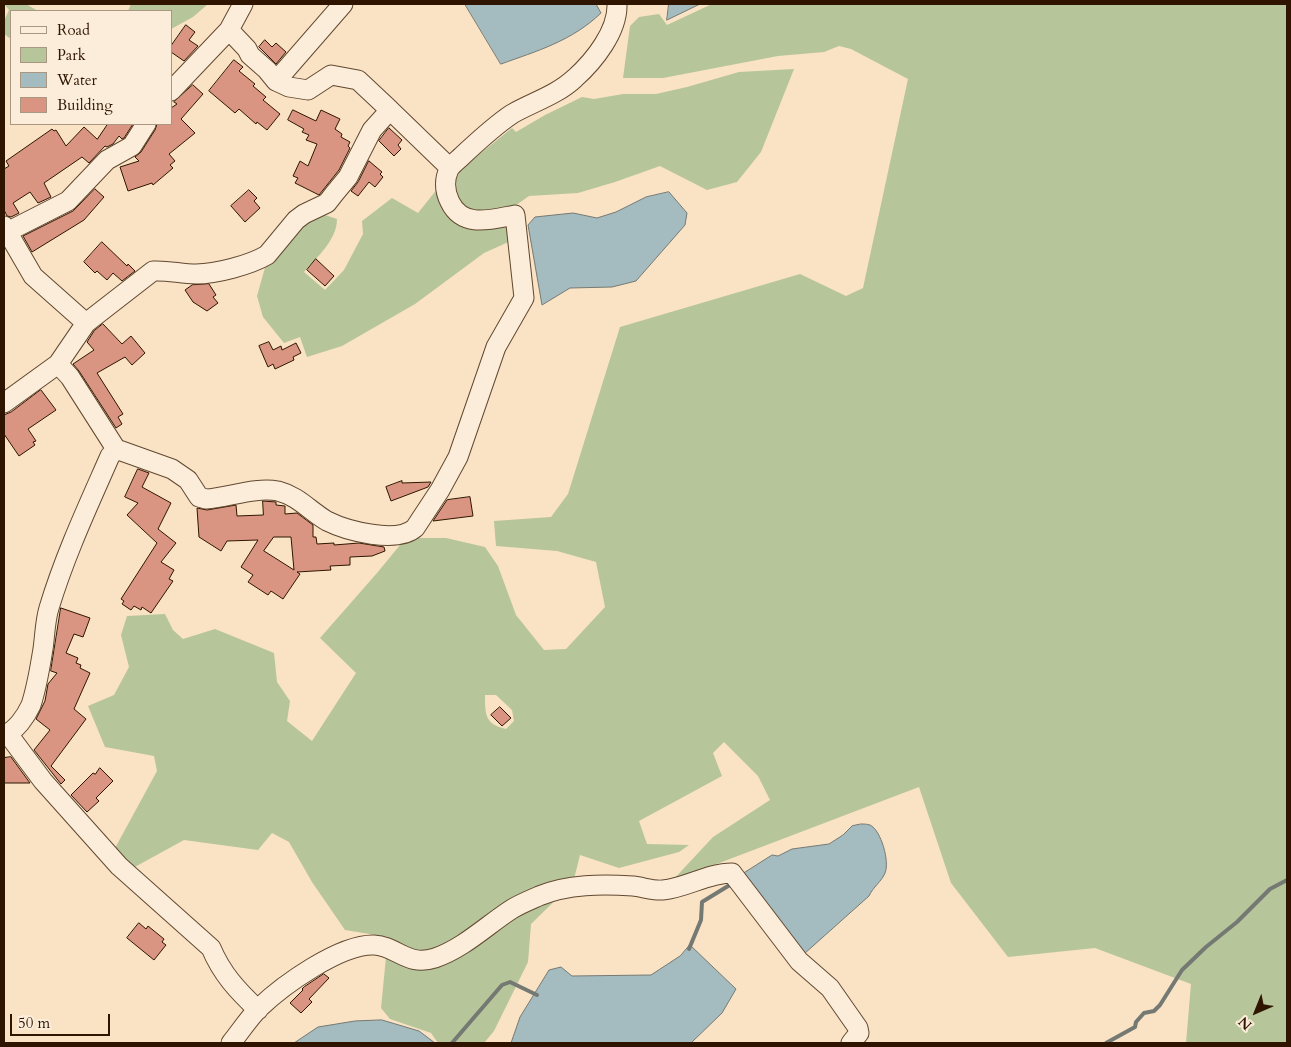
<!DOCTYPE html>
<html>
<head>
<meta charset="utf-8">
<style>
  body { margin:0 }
  #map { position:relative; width:1291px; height:1047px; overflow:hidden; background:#f9e3c4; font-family:Cardo,serif }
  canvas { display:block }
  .frame { position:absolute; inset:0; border:5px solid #2f1500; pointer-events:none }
  .legend { position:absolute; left:10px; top:10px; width:162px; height:115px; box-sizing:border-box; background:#fbedd9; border:1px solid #a99782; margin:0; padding:6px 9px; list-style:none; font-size:15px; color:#2f1500 }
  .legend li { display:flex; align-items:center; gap:10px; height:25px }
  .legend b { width:25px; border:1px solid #a99782 }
  .north { position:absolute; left:1231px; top:987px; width:50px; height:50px; -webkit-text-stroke:4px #fbedd9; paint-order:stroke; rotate:224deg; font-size:14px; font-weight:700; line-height:20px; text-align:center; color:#2f1500 }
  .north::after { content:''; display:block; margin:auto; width:18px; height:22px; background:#2f1500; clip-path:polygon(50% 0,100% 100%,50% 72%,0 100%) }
  .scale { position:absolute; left:10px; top:1014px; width:100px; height:22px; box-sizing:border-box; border:2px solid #2f1500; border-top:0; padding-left:6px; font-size:15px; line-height:18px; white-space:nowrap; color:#2f1500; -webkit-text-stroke:4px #fbedd9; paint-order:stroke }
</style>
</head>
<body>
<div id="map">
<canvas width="1291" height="1047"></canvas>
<div class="frame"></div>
<ul class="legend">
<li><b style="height:6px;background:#fbedd9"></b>Road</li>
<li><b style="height:14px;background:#b7c59a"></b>Park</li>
<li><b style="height:14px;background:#a4bbc0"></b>Water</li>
<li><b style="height:14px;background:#d99581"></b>Building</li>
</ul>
<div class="north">N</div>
<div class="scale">50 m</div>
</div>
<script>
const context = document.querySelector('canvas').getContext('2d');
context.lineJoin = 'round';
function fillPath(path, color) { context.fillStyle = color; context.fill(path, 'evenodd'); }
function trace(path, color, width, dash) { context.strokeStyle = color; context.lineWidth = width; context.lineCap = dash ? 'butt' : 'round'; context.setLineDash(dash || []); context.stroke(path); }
fillPath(new Path2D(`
  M4,4H26L38,11H11V39L4,34V21L9,10Z
  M131,4H208L193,17L171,29V11H128Z
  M712,4H1287V1043H1186L1191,984L1095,948L1008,957L951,883L919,787L672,881L713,837L770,800L758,776L724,742L713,753L722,776L639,821L647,844L689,845L679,852L619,868L580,855L573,883L531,924L528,962L494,1031L484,1043H438L431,1033L390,1019L381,1008L388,937L345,930L312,882L289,842L272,833L258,850L184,840L133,868L114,850L157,771L154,756L105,747L88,706L114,695L129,667L121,635L127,616L165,614L173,630L183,639L215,629L274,653L277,682L290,701L287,721L312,741L356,673L320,638L377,573L400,545L411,538H446L485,547L498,566L516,615L544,650L566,649L605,607L596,562L557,551L496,546L494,521L551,517L568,494L620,327L800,274L846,296L863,288L908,79L851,49L839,46L824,52L778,56L663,78H623L630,26L639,17L659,14L667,25ZM485,695H496L512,710L514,721L506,729C485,724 485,715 485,695Z
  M794,69L761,152L737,182L707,190L660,166L615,182L578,193L529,196L512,208L480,212L463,206L457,196L456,179L461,169L512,128L516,132L545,115L582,97L594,99L623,94H656L687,87L739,72Z
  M438,188L443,201L510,222L513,240L484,253L415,304L342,346L307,357L300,337L284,343L263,317L257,296L266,264L305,221L325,215L337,219C337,240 317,257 304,272L325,290L344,270L363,234L362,221L392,198L418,213Z`), '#b7c59a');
const water = new Path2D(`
  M465,4H596L601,13C572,41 537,51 501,64Z
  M669,4H700L667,20Z
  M669,192L687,213L685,225L636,281L612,287L570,288L542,305L528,225L535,217L573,213L597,218L616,212L646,197Z
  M861,824C864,824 867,824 870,825C881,830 890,862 885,873C882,881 873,887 869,896L804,954L742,874L772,855L778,856L792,849L829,844L843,835L852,826Z
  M690,945L736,989L722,1013L691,1043H511L520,1017L549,970L561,967L572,976L651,975L680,956Z
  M382,1020L419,1031L435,1043H294L318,1027L355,1021Z`);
fillPath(water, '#a4bbc0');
trace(water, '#757973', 1);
trace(new Path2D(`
  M689,949L701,920L702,902L733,883
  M452,1043L502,985L510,982L537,995
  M1106,1043L1135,1027L1136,1022L1144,1013L1154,1011L1160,1005L1182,970L1206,947L1237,922L1270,889L1287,880`), '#757973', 4);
const building = new Path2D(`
  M186,25L195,32L189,40L198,46L184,61L171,52V46Z
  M265,40L272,47L276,43L286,52L276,64L259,47Z
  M234,60L243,67L239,71L255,84L253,86L266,97L263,100L280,114L267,130L257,122L256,124L239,109L235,113L209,91Z
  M193,85L203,94L181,119L195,133L169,154L175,161L170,165L173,168L153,185L152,183L128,191L120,167L139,161L135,157L141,152L155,130L157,124H171V108L177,104L174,102Z
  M293,110L316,121L321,110L340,119L335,129L342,134L341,137L350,142L348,146L350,148L339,170L319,195L295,183L298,178L293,176L300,161L308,166L317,144L306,140L309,135L302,132L304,129L288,120Z
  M108,124H133L124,138L122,139L119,136L113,144L107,147L105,146L89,163L82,157L44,183L51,197L38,203L30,192L13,203L19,213L11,217L7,216L4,210V169L9,166L6,161L52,129L54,131L56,130L66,146L84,127L97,139Z
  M389,128L402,140L398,145L401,149L394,156L379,141Z
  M369,161L382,172L380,174L383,177L375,187L369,182L358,196L351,191L358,182Z
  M95,189L104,197L84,220L32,252L23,236L73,211Z
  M249,190L257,198L254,201L260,208L245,222L231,206Z
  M102,242L127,266L128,264L135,271L122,281L113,273L107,280L97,271L95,273L84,262Z
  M316,259L334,276L325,286L307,270Z
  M209,284L216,295L213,297L218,303L207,311L193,302L185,290L192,285Z
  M103,324L122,344L131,336L145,353L132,365L125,357L97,373L123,414L118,417L122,424L116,428L79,371L73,364L94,350L87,342L94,331Z
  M269,342L273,350L281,346L282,350L296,343L301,353L293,357L294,360L275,369L273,364L268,367L259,346Z
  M41,390L56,410L28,429L36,441L33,442L35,445L19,456L4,434V415L11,412Z
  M138,469L149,473L142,487L171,503L158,529L176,543L161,562L174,570L169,579L173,581L151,613L142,607L141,610L134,606L131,610L122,604L124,601L121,599L157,543L127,515L138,503L125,497Z
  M402,481V483L431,482L428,487L391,501L386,487Z
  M470,497L473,516L433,521L447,500Z
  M263,501L276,502V505L285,506V514L297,513L313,525V537H316L317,544L334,543V545L359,543L384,547L385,551L372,556L350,557V565L330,566L331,570L297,572L300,574L283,599L271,591L268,595L248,582L253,575L241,567L258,540L227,541L221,551L199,537L197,508L207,510L236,505L237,516L263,515ZM274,537H291L294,570L264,551Z
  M61,608L90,618L83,637L74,634L66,653L78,658L76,663L81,665L80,668L90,673L74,709L86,719L51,766L65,780L61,784L34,750L50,730L36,719L45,701L48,684L57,673L51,671Z
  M500,707L511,718L502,726L491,715Z
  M11,757L30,783H4V758Z
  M100,768L113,781L96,798L99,801L87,812L71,795L93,773L95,774Z
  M139,923L146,929L148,926L164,939L162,942L166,945L154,960L127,938Z
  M324,974L329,978L309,999L312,1002L301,1013L290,1003L303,990L302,989L304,987Z`);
fillPath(building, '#d99581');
trace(building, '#2f1500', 1);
const minor = new Path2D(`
  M276,81L343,4
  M171,91L229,30L243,4
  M390,110L450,168
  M4,226L33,276L86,323L58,364L4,403
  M7,232L68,201L107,160L132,146L146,124
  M86,323L153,271C168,270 181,274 196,274C216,274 250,265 267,255L296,220L304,214L327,203L334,194L348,177L372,130L390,110L358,80L331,75L308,90L289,87L276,81L267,70L250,55L247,49L229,30
  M58,364L70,377L116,449L172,469L188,480L199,497L206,499C230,497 255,487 278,491C298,496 310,511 327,521C347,531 397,544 415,528L440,490L458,457L496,347L524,298L515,215C492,219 463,229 450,202C445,192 444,180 449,169C452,164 458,160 462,156C478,141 494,126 512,114C533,102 557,95 575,78C594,61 618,31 617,4
  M8,734L43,781L119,866L211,948C222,974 237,990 258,1010
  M4,735C16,731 26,716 31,705C37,687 40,667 43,649C45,635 45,621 49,608C65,555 88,506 110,456L116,449
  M231,1043C240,1032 249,1018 259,1008C283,985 340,944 374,945C397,946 407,967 435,958C464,948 487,925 512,909C520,904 530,900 539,896C568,884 602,884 633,886C643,887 652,891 663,890C686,888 708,873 732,873L799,961L830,988L858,1028L859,1033L851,1043`);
trace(minor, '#624831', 21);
trace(minor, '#fbedd9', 19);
</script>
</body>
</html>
